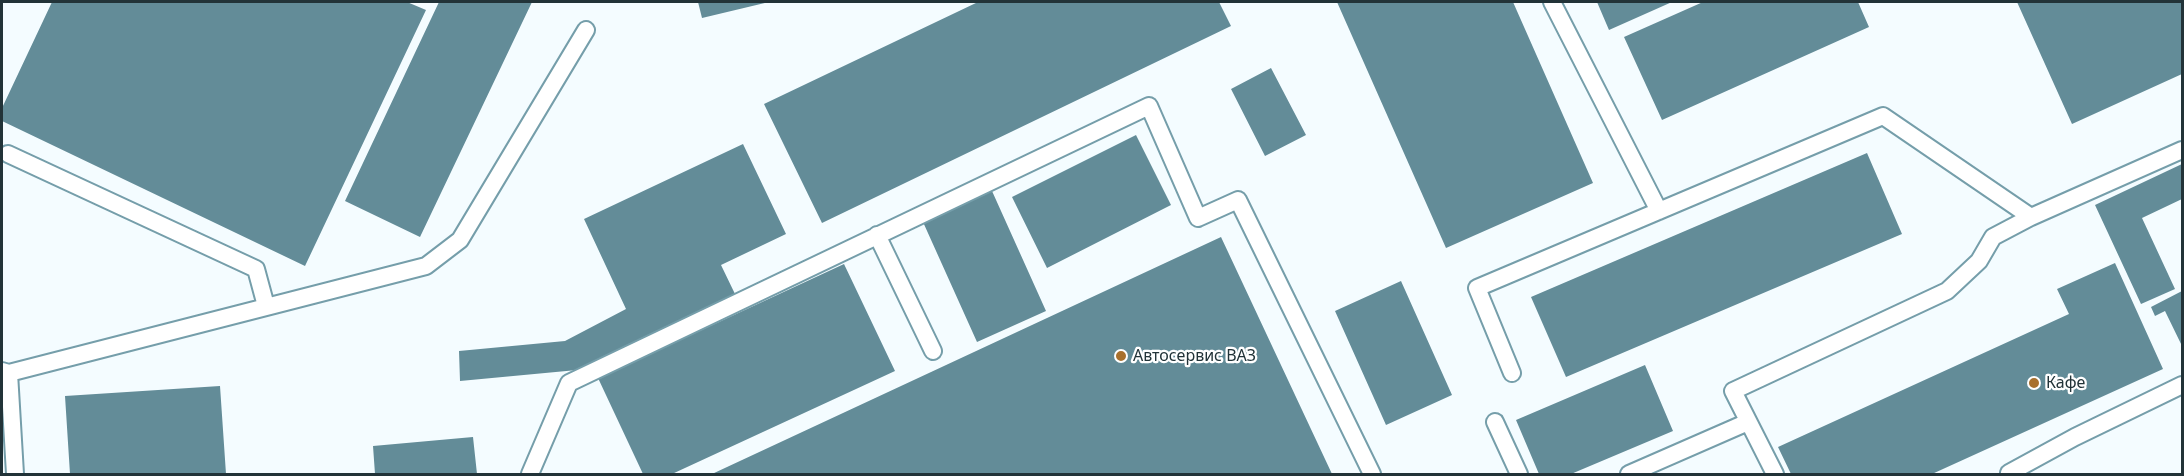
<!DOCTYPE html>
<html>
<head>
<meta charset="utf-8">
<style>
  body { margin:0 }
  #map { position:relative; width:2184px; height:476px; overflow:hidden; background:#f4fcff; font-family:"Noto Sans",sans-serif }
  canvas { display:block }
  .frame { position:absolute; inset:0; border:3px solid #223338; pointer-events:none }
</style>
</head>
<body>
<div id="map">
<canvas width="2184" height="476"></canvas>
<div class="frame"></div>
</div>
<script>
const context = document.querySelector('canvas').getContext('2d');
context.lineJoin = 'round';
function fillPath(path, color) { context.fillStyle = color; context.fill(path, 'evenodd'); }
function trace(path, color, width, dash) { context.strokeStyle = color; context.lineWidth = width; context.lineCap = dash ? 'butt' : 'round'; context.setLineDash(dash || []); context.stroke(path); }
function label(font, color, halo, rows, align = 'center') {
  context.font = font + ' "Noto Sans",sans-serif'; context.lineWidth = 4.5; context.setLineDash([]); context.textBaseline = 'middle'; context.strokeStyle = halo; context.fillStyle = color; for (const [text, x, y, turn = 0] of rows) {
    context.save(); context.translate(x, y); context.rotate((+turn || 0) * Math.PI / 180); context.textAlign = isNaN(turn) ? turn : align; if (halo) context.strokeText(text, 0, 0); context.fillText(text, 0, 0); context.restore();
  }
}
fillPath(new Path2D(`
  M52,2H407L426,10L305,266L2,121V108Z
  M439,2H532L420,237L345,201Z
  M698,2H769L702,18Z
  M978,2H1219L1231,26L822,223L764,104Z
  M1337,2H1513L1593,183L1446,248Z
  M1597,2H1672L1609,30Z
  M1703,2H1858L1869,27L1662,120L1624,37Z
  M2017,2H2182V74L2072,124Z
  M1271,68L1306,135L1265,156L1231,89Z
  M1136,135L1171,205L1047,268L1012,197Z
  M743,144L786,234L721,265L735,294L577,370L460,381L459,351L565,341L626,309L584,219Z
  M1867,153L1902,234L1566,377L1531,297Z
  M2182,164V199L2142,218L2175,289L2141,304L2095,205Z
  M992,191L1046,311L977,342L923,222Z
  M1221,237L1332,474H712Z
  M2115,263L2163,369L1932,474H1791L1778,447L2069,314L2057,289Z
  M844,264L895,371L672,474H643L598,378Z
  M1401,281L1452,395L1386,425L1335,311Z
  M2182,291V346L2165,311L2155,316L2151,307Z
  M1645,365L1673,431L1571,474H1539L1516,420Z
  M220,386L226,474H70L65,396Z
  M473,437L477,474H375L373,446Z`), '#638c98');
const lane = new Path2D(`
  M1552,2L1659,211
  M8,154L256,269L266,306
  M877,235L933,351
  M2,371L9,373L426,266L460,240L586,30
  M9,373L15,474
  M1512,373L1477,288L1883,116L2031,217L2182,150
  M1495,422L1519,474
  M2009,473L2075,437L2182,385
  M530,474L569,383L1149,106L1198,218L1238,200L1372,474
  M1629,474L1748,422
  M1775,474L1733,391L1947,291L1979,261L1993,237L2031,217`);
trace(lane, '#759eaa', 20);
trace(lane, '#fff', 16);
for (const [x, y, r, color] of [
  [1121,356,6,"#a8702d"],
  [2034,383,6,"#a8702d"]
]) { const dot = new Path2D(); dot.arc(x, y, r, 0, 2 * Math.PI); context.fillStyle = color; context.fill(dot); trace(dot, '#fff', 2); }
label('16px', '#223338', '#fff', [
  ["Автосервис ВАЗ",1133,356],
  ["Кафе",2046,383]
], 'left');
</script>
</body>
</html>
